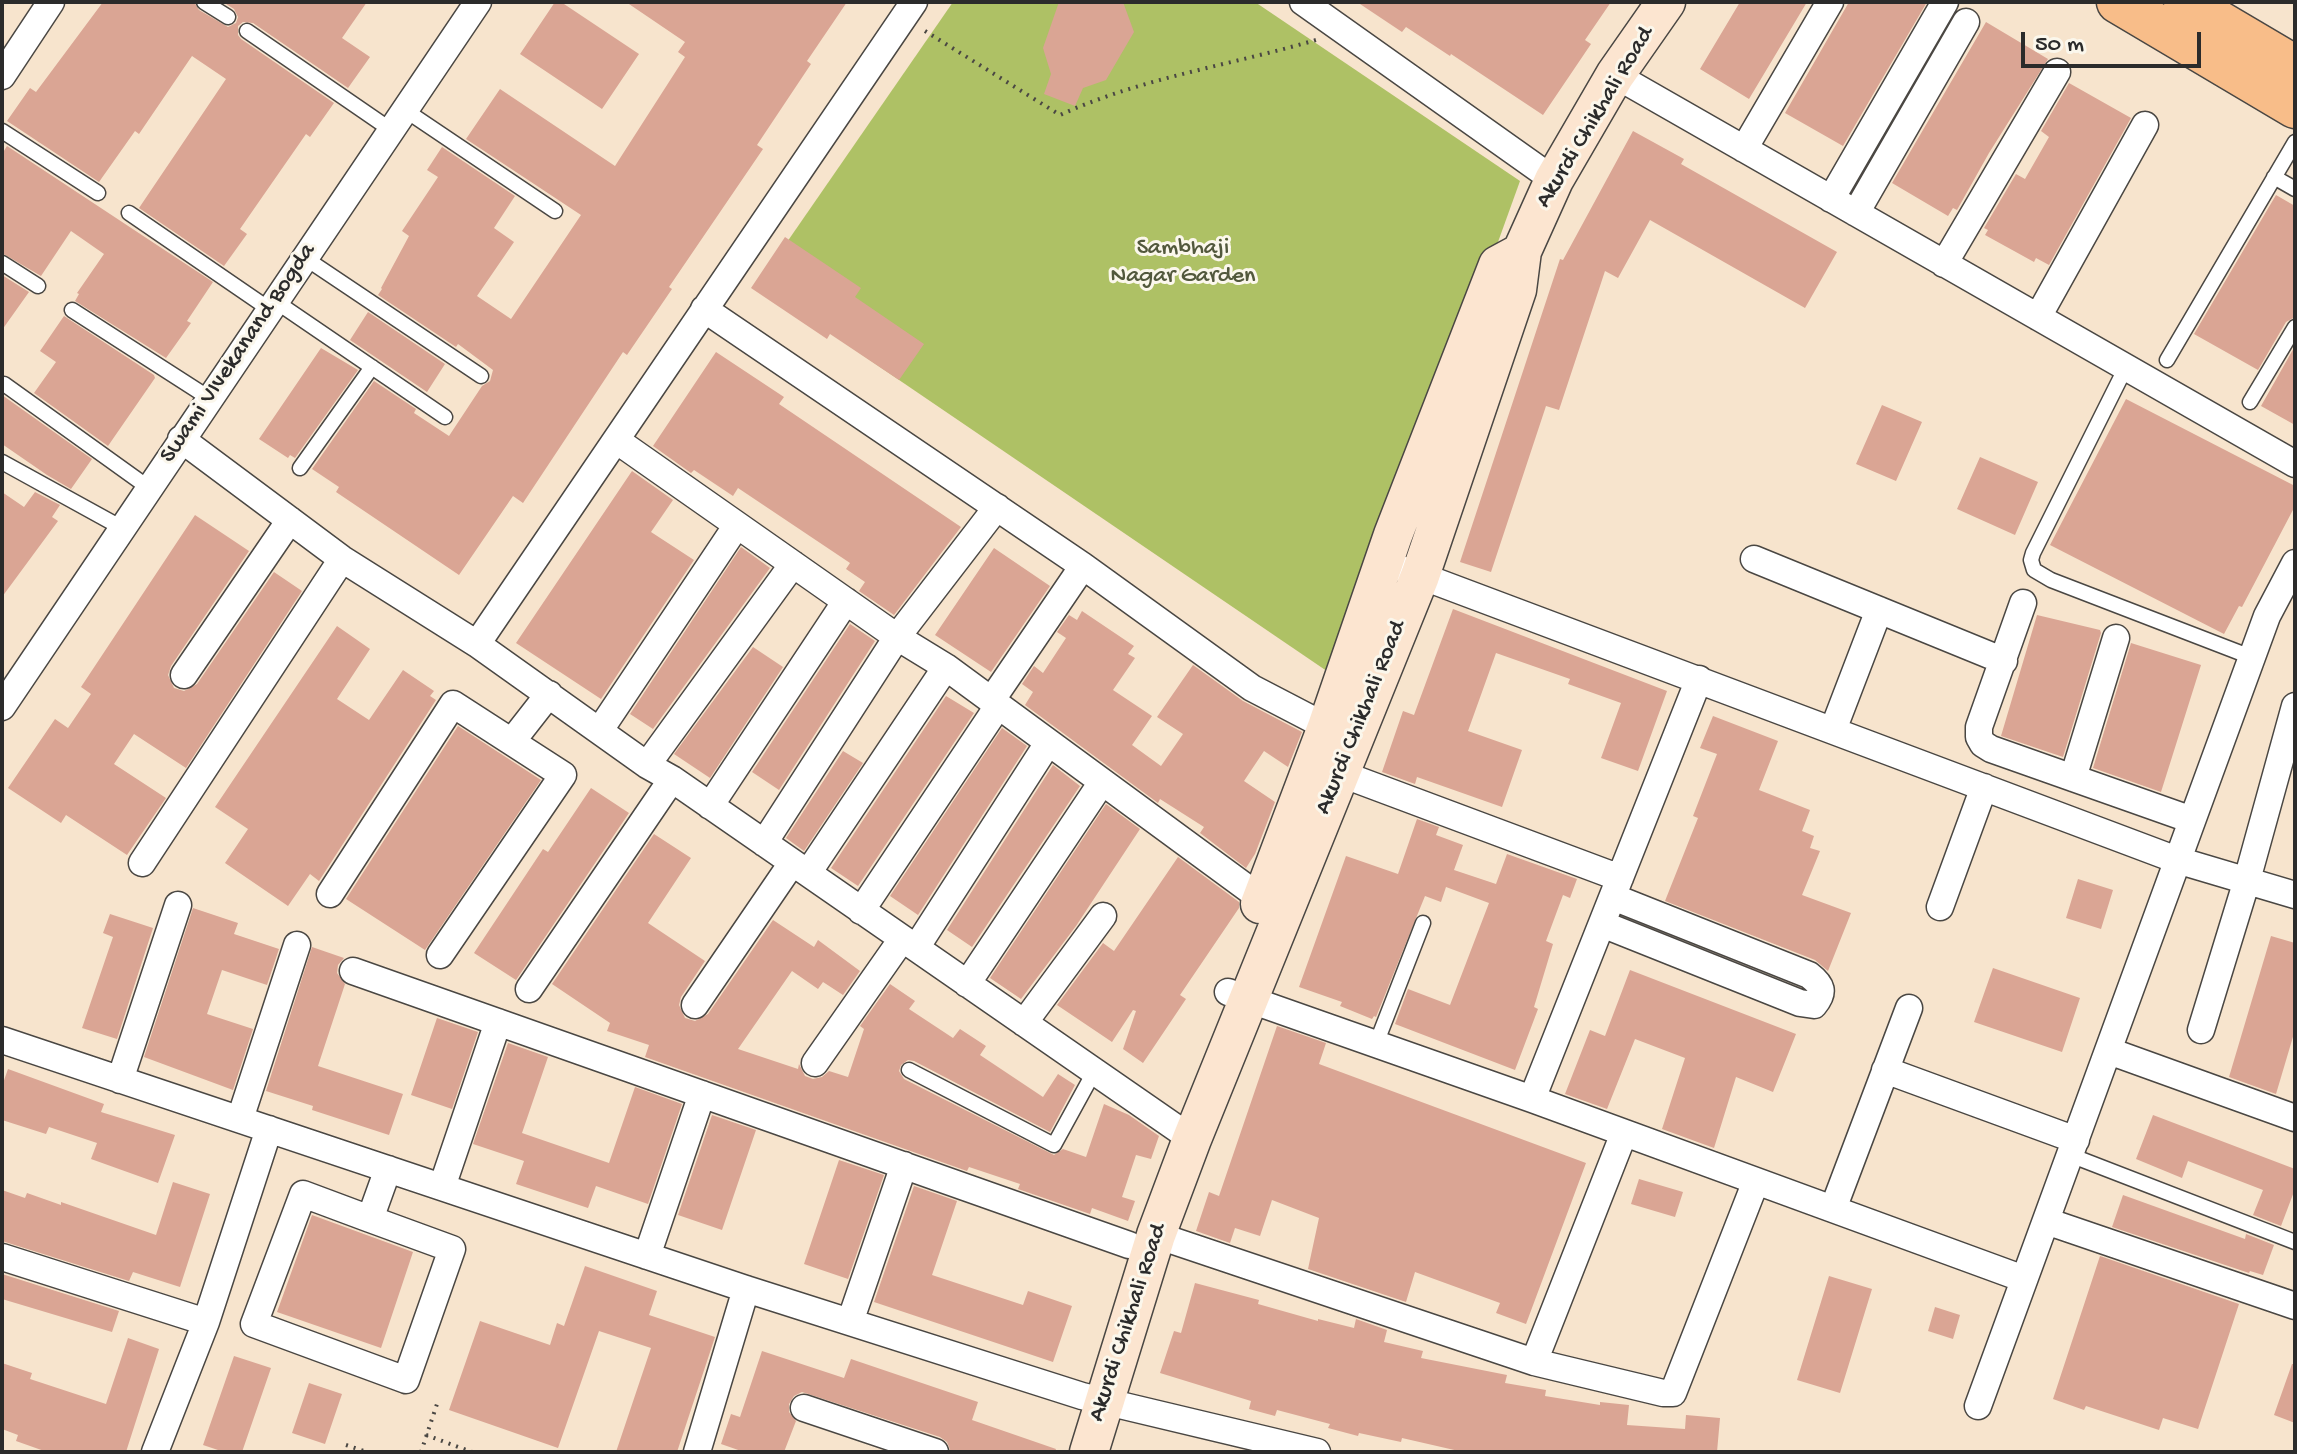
<!DOCTYPE html>
<html>
<head>
<meta charset="utf-8">
<style>
  body { margin:0 }
  #map { position:relative; width:2297px; height:1454px; overflow:hidden; background:#f7e4cd; font-family:"Gochi Hand",sans-serif }
  canvas { display:block }
  .frame { position:absolute; inset:0; border:4px solid #2b2b2b; pointer-events:none }
  .scale { position:absolute; left:2021px; top:32px; width:180px; height:36px; box-sizing:border-box; border:4px solid #2b2b2b; border-top:0; padding-left:10px; font-size:24px; line-height:28px; white-space:nowrap; color:#2b2b2b; -webkit-text-stroke:6px #fbf7ec; paint-order:stroke }
</style>
</head>
<body>
<div id="map">
<canvas width="2297" height="1454"></canvas>
<div class="frame"></div>
<div class="scale">50 m</div>
</div>
<script>
const context = document.querySelector('canvas').getContext('2d');
context.lineJoin = 'round';
function fillPath(path, color) { context.fillStyle = color; context.fill(path, 'evenodd'); }
function trace(path, color, width, dash) { context.strokeStyle = color; context.lineWidth = width; context.lineCap = dash ? 'butt' : 'round'; context.setLineDash(dash || []); context.stroke(path); }
function label(font, color, halo, rows, align = 'center') {
  context.font = font + ' "Gochi Hand",sans-serif'; context.lineWidth = 6; context.setLineDash([]); context.textBaseline = 'middle'; context.strokeStyle = halo; context.fillStyle = color; for (const [text, x, y, turn = 0] of rows) {
    context.save(); context.translate(x, y); context.rotate((+turn || 0) * Math.PI / 180); context.textAlign = isNaN(turn) ? turn : align; if (halo) context.strokeText(text, 0, 0); context.fillText(text, 0, 0); context.restore();
  }
}
fillPath(new Path2D(`
  M953,2H1255L1520,181L1340,680L758,284Z`), '#aec165');
fillPath(new Path2D(`
  M103,2H194L199,10L228,27L236,23L238,17L234,9L223,2H367L342,38L370,57L348,88L253,23L243,22L238,26V35L241,39L334,103L310,137L306,134L240,229L247,234L224,266L139,208L226,79L192,56L139,134L135,131L99,182L7,121L30,88L36,92Z
  M555,2H561L639,54L602,109L520,54Z
  M626,2H847L807,61L811,64L757,145L763,149L669,287L672,289L627,355L623,352L523,503L513,496L459,575L336,492L339,487L312,469L374,381L416,409L414,413L449,436L482,386L490,381L493,370L458,344L456,347L378,295L382,289L381,288L409,236L402,231L438,177L427,170L442,147L515,196L494,228L514,242L477,296L511,319L581,215L466,139L500,89L615,166L685,57L678,52L685,42Z
  M1059,2H1123L1134,32L1106,80L1083,88L1075,106L1044,94L1051,74L1043,48Z
  M1357,2H1611L1585,40L1591,44L1543,115L1451,54L1450,56L1406,27L1402,32Z
  M1740,2H1807L1749,99L1700,69Z
  M1849,2H1927L1843,146L1785,113Z
  M1986,22L2048,59L1989,153L1957,210L1953,208L1948,216L1892,183Z
  M2069,83L2131,118L2049,265L2036,258L2034,262L1985,235L1988,230L1984,228L2016,174L2025,179L2049,137L2041,131Z
  M1633,131L1684,159L1681,164L1837,252L1805,308L1650,220L1618,278L1605,271L1559,410L1546,406L1491,572L1460,562L1560,259L1563,260Z
  M7,146L213,282L187,321L191,323L166,358L75,301L79,294L77,293L104,254L71,231L41,276L2,253V154Z
  M2276,195L2295,206V317L2286,322L2258,370L2194,334Z
  M785,237L861,288L855,297L924,344L899,380L830,334L827,339L751,288Z
  M2,275L29,292L2,330Z
  M368,312L445,364L427,392L350,340Z
  M64,316L154,375L155,378L108,446L34,393L56,362L40,351Z
  M2295,346V425L2261,406Z
  M321,348L358,370L295,458L290,455L288,458L259,439Z
  M716,352L784,397L779,404L961,527L894,615L859,591L865,582L846,569L850,563L738,488L733,496L694,470L691,473L653,446Z
  M2,395L92,459L71,489L47,475L2,444Z
  M2126,399L2295,486V506L2242,607L2239,606L2224,634L2050,545Z
  M1882,405L1922,422L1896,481L1856,464Z
  M1980,457L2038,482L2015,535L1957,509Z
  M632,471L673,500L651,532L694,560L601,699L516,643Z
  M2,492L24,507L35,492L60,505L52,517L58,521L2,597Z
  M195,515L249,551L171,666L168,675L174,688L184,691L197,684L274,572L302,591L186,768L134,734L114,764L166,798L127,855L66,815L61,823L8,788L55,719L68,728L91,694L81,687Z
  M741,547L770,568L653,729L630,714Z
  M994,548L1050,586L991,672L935,635Z
  M1453,609L1667,691L1638,771L1601,758L1621,703L1568,684L1570,679L1496,653L1468,731L1522,750L1502,807L1417,777L1415,784L1382,772L1403,711L1414,715Z
  M1082,611L1134,646L1128,654L1135,658L1113,690L1152,716L1132,745L1161,766L1183,734L1157,717L1193,665L1243,701L1302,732L1288,767L1264,751L1244,781L1275,802L1255,854L1246,868L1200,833L1204,827L1160,799L1158,803L1025,705L1033,692L1022,684L1034,666L1043,673L1066,638L1057,632L1069,615L1077,620Z
  M2037,615L2100,630L2101,633L2063,757L2001,736Z
  M850,624L875,641L779,790L752,772Z
  M337,626L370,649L337,699L369,720L403,670L434,691L430,696L436,700L319,881L310,874L288,906L225,863L248,829L215,807Z
  M2131,643L2201,665L2161,792L2093,768Z
  M753,647L783,667L710,778L674,754Z
  M946,696L974,713L858,886L831,868Z
  M1713,716L1778,741L1759,790L1810,810L1802,831L1814,836L1810,848L1820,851L1802,895L1851,913L1828,971L1815,960L1665,901L1698,818L1693,816L1717,754L1700,748Z
  M458,726L541,780L425,950L346,899Z
  M1002,728L1027,746L918,915L890,896Z
  M843,751L863,763L804,851L786,838Z
  M1053,765L1080,786L972,947L947,930Z
  M591,788L629,813L516,980L474,953L543,849L548,852Z
  M1106,804L1140,829L1076,926L1021,999L990,978Z
  M1417,819L1439,827L1436,835L1463,845L1454,870L1496,884L1507,854L1577,879L1570,898L1563,895L1546,941L1553,944L1534,1007L1538,1009L1515,1070L1395,1024L1408,989L1450,1005L1489,903L1446,887L1441,902L1425,896L1376,1017L1374,1016L1372,1019L1340,1006L1342,1002L1299,987L1346,856L1398,874Z
  M654,834L691,858L648,923L705,961L681,997L679,1005L685,1018L695,1021L708,1014L773,920L814,947L818,940L860,971L843,995L823,982L818,989L792,971L738,1049L798,1069L799,1064L805,1076L813,1079L822,1077L829,1071L848,1077L864,1029L860,1026L890,984L915,1001L909,1009L953,1038L960,1029L986,1046L980,1055L1043,1097L1058,1074L1075,1085L1050,1132L914,1061L908,1060L901,1065L899,1071L904,1079L1054,1155L1063,1149L1086,1157L1104,1104L1129,1115L1159,1136L1151,1159L1136,1155L1122,1197L1135,1201L1128,1221L1092,1208L1090,1214L1018,1189L1020,1184L969,1167L967,1171L645,1057L649,1045L607,1031L610,1023L552,984Z
  M1178,857L1239,902V908L1180,995L1186,999L1143,1063L1123,1049L1136,1011L1133,1010L1112,1042L1057,1005L1103,943L1114,951Z
  M2078,879L2113,890L2101,929L2066,918Z
  M193,908L238,923L234,934L279,949L267,985L222,970L207,1014L253,1029L233,1090L144,1057Z
  M110,914L153,928L117,1039L82,1028L113,937L103,933Z
  M2271,936L2295,943V1030L2276,1094L2229,1077Z
  M312,947L344,958L338,965L337,973L345,984L318,1066L403,1094L389,1135L312,1110L313,1106L266,1091Z
  M1993,968L2080,998L2062,1052L1974,1022Z
  M1630,970L1796,1034L1773,1092L1736,1077L1714,1148L1662,1129L1685,1058L1635,1039L1607,1109L1565,1094L1590,1030L1605,1036Z
  M437,1018L478,1032L452,1109L411,1095Z
  M1277,1026L1326,1043L1319,1064L1586,1163L1526,1324L1496,1313L1500,1303L1415,1272L1406,1302L1308,1269L1319,1218L1272,1200L1260,1236L1235,1228L1230,1243L1196,1231L1209,1192L1219,1196Z
  M508,1043L548,1057L522,1133L609,1163L635,1087L682,1104L648,1204L596,1186L588,1208L516,1184L524,1161L473,1144Z
  M8,1069L104,1104L101,1112L175,1135L158,1183L91,1159L97,1143L49,1127L46,1134L2,1120V1086Z
  M712,1115L756,1130L722,1230L678,1215Z
  M2153,1115L2295,1169V1189L2281,1226L2253,1215L2263,1190L2188,1161L2182,1178L2136,1159Z
  M839,1160L884,1175L848,1279L804,1264Z
  M1639,1179L1683,1192L1675,1217L1631,1204Z
  M173,1182L210,1194L180,1287L133,1272L129,1281L2,1241V1190L25,1198L27,1193L61,1205V1202L156,1235Z
  M914,1186L957,1201L932,1275L1023,1305L1028,1291L1072,1306L1053,1362L874,1302Z
  M2123,1195L2245,1239L2246,1234L2274,1245L2263,1275L2250,1271L2249,1273L2112,1227Z
  M312,1215L413,1252L381,1348L277,1312Z
  M2100,1256L2239,1304L2198,1429L2163,1418L2159,1430L2086,1406L2084,1410L2053,1399Z
  M585,1266L657,1291L649,1315L715,1337L677,1452H616L651,1348L599,1331L558,1448L449,1410L480,1321L550,1345L557,1323L564,1326Z
  M2,1274L119,1311L112,1332L2,1299Z
  M1829,1276L1872,1289L1840,1393L1797,1380Z
  M1195,1283L1259,1300L1258,1304L1318,1321V1319L1354,1328L1356,1319L1387,1330L1384,1342L1423,1351L1421,1358L1507,1375L1505,1383L1546,1390L1545,1396L1600,1405V1402L1629,1405L1627,1425L1685,1429L1686,1415L1720,1418L1717,1452H1463L1402,1438L1401,1442L1359,1433L1358,1436L1328,1428L1330,1424L1277,1410L1275,1416L1249,1409L1251,1401L1160,1373L1174,1331L1181,1333Z
  M1935,1307L1960,1315L1953,1339L1928,1331Z
  M128,1338L159,1349L126,1452H47L16,1441L18,1435L2,1429V1363L32,1373L30,1379L106,1404Z
  M762,1351L844,1378L851,1359L978,1402L972,1420L1056,1449L1055,1452H951L947,1442L940,1437L802,1392L794,1396L789,1404V1412L796,1421L784,1452H744L721,1444L731,1414L740,1417Z
  M234,1356L271,1368L242,1452H224L203,1445Z
  M2292,1364H2295V1423L2274,1415Z
  M309,1383L342,1394L325,1444L292,1433Z`), '#daa594');
const lane = new Path2D(`
  M204,2L228,17
  M247,31L391,130
  M405,110L555,211
  M2,131L98,193
  M2274,177L2295,189
  M129,213L269,309
  M305,258L481,376
  M2,263L38,286
  M275,301L445,417
  M72,310L209,398
  M2167,360L2295,142
  M2126,367L2033,553L2031,560L2034,570L2051,580L2251,657
  M4,384L149,488
  M2250,402L2295,327
  M2,462L122,528
  M300,468L372,367
  M1376,1044L1423,923
  M909,1070L1054,1145L1094,1072
  M2070,1155L2295,1242`);
const street = new Path2D(`
  M1303,2L1554,180
  M1615,75L2295,464
  M2,76L51,2
  M1744,149L1830,2
  M1831,199L1945,2
  M1856,213L1966,22
  M1944,264L2057,72
  M704,309L1083,566L1252,688L1327,727L1340,729
  M2038,317L2145,125
  M181,439L342,559L477,644L647,765L672,779L1192,1139
  M616,440L897,637L946,667L1262,899
  M1754,559L2004,661
  M1405,570L2177,860L2295,895
  M2023,603L1979,727V737L1983,744L1991,749L2192,820
  M477,644L914,2
  M184,675L290,520
  M991,701L1083,566
  M2,707L478,2
  M600,730L737,525
  M1833,730L1879,610
  M513,740L549,694
  M647,765L793,564
  M1339,773L1620,878
  M2073,778L2116,638
  M710,806L846,601
  M764,843L897,637L997,507
  M142,863L342,559
  M808,873L946,667
  M330,894L453,704L563,775L440,955
  M1940,907L1984,787
  M861,911L998,706
  M1602,924L1800,1003L1814,1005C1825,992 1822,985 1809,975L1613,897
  M916,948L1048,743
  M353,971L1129,1245
  M967,984L1102,782
  M529,989L672,779
  M1228,992L1532,1099L2024,1279
  M695,1005L792,863
  M1024,1023L1103,916
  M2201,1030L2247,880L2295,706
  M2,1040L746,1289L1082,1396L1317,1452
  M2109,1051L2295,1118
  M815,1063L902,939
  M1885,1070L2076,1140
  M120,1080L178,905
  M1532,1099L1699,679
  M240,1119L297,945
  M442,1187L498,1022
  M1833,1209L1909,1008
  M370,1219L452,1249L406,1380L254,1324L303,1194L370,1219L388,1169
  M2046,1221L2295,1306
  M1156,1235L1534,1362L1663,1393H1673L1756,1181
  M647,1256L702,1094
  M2,1257L206,1322
  M850,1322L904,1165
  M1534,1362L1624,1133
  M1978,1406L2267,616L2295,563
  M804,1408L935,1452
  M155,1452L206,1322L269,1129
  M697,1452L746,1289`);
const secondary = new Path2D(`
  M1260,904L1327,727L1393,535L1498,265L1522,252
  M1089,1452L1156,1235L1192,1139L1420,576L1517,290L1522,251L1554,180L1615,75L1666,2`);
const primary = new Path2D(`
  M2118,2L2295,107
  M2185,2L2295,67`);
trace(lane, '#4a4743', 17);
trace(street, '#4a4743', 29);
trace(secondary, '#4a4743', 41);
trace(primary, '#4a4743', 45);
trace(new Path2D(`
  M925,31L1060,115C1141,78 1231,65 1316,40
  M426,1435L472,1452
  M346,1445L367,1452
  M421,1452L437,1404`), '#4a4743', 4, [2, 6]);
trace(lane, '#fff', 14);
trace(street, '#fff', 26);
trace(secondary, '#fce5d0', 38);
trace(primary, '#f8bd89', 42);
label('24px', '#2b2b2b', '#fbf7ec', [
  ["Akurdi Chikhali Road",1596,118,-59],
  ["Swami VIvekanand Bogda",239,354,-56],
  ["Akurdi Chikhali Road",1362,718,-68],
  ["Akurdi Chikhali Road",1129,1323,-72]
]);
label('24px', '#52583c', '#fbf7ec', [
  ["Sambhaji",1183,249],
  ["Nagar Garden",1183,277]
]);
</script>
</body>
</html>
